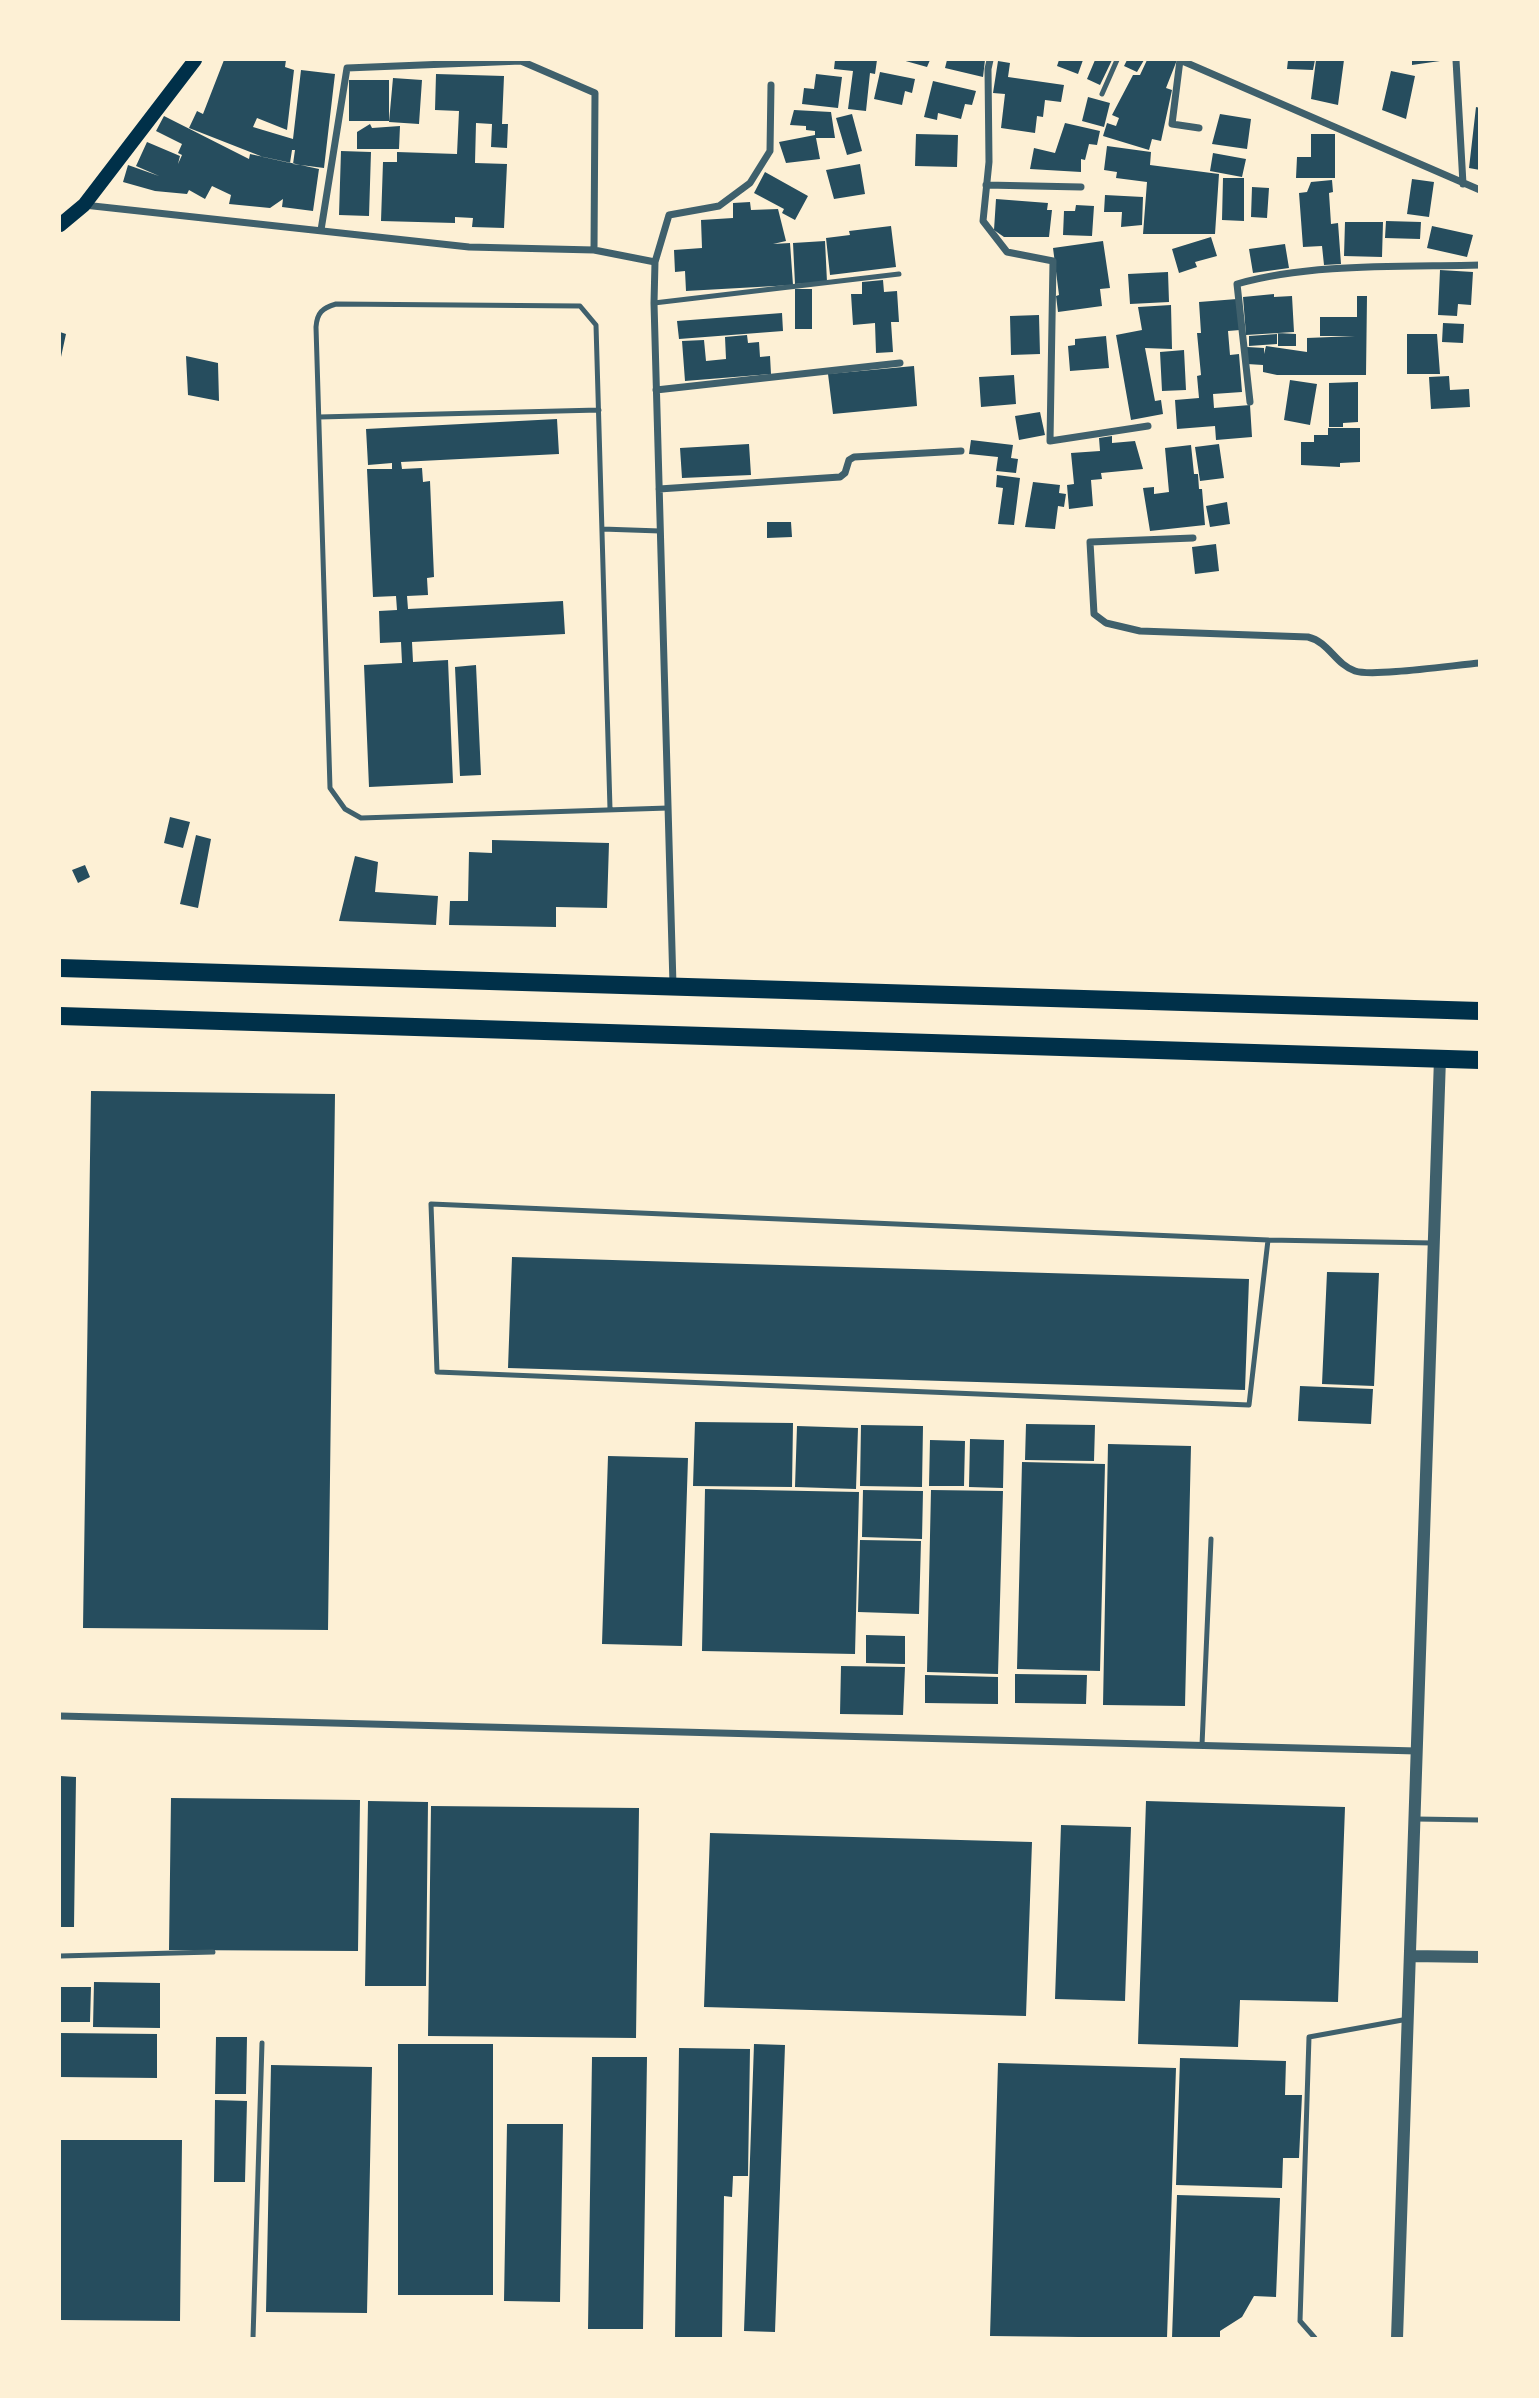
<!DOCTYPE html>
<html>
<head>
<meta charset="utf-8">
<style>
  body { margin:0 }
  #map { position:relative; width:1539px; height:2398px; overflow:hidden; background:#fdf0d5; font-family:"Alegreya Sans",sans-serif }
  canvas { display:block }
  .frame { position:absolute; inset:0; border:61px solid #fdf0d5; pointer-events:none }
</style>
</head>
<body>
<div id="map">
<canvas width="1539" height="2398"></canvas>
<div class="frame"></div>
</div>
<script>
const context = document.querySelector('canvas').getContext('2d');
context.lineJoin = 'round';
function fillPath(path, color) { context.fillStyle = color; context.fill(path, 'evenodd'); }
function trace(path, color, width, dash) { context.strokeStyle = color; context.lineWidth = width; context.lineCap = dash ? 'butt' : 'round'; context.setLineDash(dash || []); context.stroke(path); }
fillPath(new Path2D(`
  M224,60H286L285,67L294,70L287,130L257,118L253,127L293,139L301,70L335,74L324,168L293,164L295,150H292L290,163L263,157L189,128L197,111L203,114Z
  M835,60H877L875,74L870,73L866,111L848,109L853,71L834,69Z
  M902,60H930L927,67Z
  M947,60H985L983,77L945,68Z
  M1059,60H1083L1078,74L1057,66Z
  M1095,60H1112L1100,85L1087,79Z
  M1127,60H1144L1137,72L1124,66Z
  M1147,60H1177L1166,88L1172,90L1161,141L1152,139L1149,150L1103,136L1107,123L1116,126L1119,118L1112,115L1133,75H1140Z
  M1288,60H1315L1313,70L1287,69Z
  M1316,60H1344L1338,105L1311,99Z
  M1412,60H1440V61L1412,65Z
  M998,61L1010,63L1008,77L1064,85L1061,102L1045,100L1043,117L1037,116L1035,133L1001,128L1005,94L993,93Z
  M1391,71L1415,76L1406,119L1382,110Z
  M880,72L915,79L912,93L905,91L902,105L874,99Z
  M436,74L504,76L502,124H508L507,148L491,147L492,124L476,123L475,163L507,164L504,228L472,227L473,218L455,217V223L381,221L383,162H397V152L457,154L459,111L435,110Z
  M816,74L842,77L838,108L802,104L804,88L814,89Z
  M393,78L422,80L419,124L389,122Z
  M349,80H389V121H349Z
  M933,81L976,91L972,105L965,104L961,119L938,113L937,120L924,117Z
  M1088,97L1110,103L1104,127L1082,121Z
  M1476,107L1480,108V170L1469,168Z
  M794,110L831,112L835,138H816L820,159L786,163L779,142L815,135V131L806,130V126L790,125Z
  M852,114L862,151L847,155L836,118Z
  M1220,114L1251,119L1247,149L1212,144Z
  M164,116L249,159L250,154L319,169L313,211L282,207L283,199L270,208L229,204L231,195L212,186L205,199L189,190L187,194L155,191L123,182L128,165L159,176L136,166L147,142L180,156L178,164L182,155L178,153L182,144L156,131Z
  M1065,123L1100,131L1097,145L1089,144L1085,160L1081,159V172L1030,169L1034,148L1055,153Z
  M370,124L372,128L400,126L399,149H357V132Z
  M916,134L958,135L957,167L915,166Z
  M1311,134H1335V178H1296L1297,157H1311Z
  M1107,146L1151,152L1150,165L1219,174L1215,234H1143L1147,182L1116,178L1117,172L1104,170Z
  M341,151L371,152L369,216L339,215Z
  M1213,153L1246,159L1242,177L1210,171Z
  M860,164L865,194L834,199L826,170Z
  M765,172L808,196L795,220L782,213L784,209L754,193Z
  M1223,178H1244V221L1222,220Z
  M1412,179L1434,182L1429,217L1407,214Z
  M1332,180L1333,192L1329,193L1331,224L1338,223L1341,264L1324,265L1322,246L1303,247L1299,193L1307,192L1311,182Z
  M1252,187L1269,188L1267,218L1251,217Z
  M1105,195L1143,197L1142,225L1121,227L1122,212H1104Z
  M996,199L1048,203L1047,210H1052L1049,237H1004L994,230Z
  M750,202L751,210L778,209L786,241L773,244L790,243L793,285L686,291L685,271L675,272L674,250L702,248L701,220L733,218V203Z
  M1076,205L1094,206L1092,236L1063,235L1064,211H1075Z
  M1386,221L1421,222L1420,239L1385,238Z
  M1345,222H1383L1382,257L1344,256Z
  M891,226L896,267L830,275L826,238L850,235L849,231Z
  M1432,226L1473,235L1467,257L1427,248Z
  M1211,237L1217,256L1195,262L1197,267L1179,273L1172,249Z
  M825,241L827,282L795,284L793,243Z
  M1103,241L1110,288L1100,289L1102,306L1058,312L1056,296L1059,295L1053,248Z
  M1285,244L1289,268L1253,273L1249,249Z
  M1440,270L1473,272L1471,305L1458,304L1457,316L1438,315Z
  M1168,272L1169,302L1130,304L1128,274Z
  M883,280L884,292L897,291L899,322H891L893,352L876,353L875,323L853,325L851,294H862V282Z
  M795,289H812V329H795Z
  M1274,294V297L1292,296L1294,332L1246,335L1243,297Z
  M1357,296H1367L1366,375H1277L1263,372V365L1247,364V347L1264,348V354L1266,346L1307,352V338L1355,336H1320V317H1357Z
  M1237,299L1240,330L1228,331L1230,355L1239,354L1242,392L1213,394L1214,408L1250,405L1252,437L1216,440L1215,426L1177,429L1175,400L1199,398L1197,376L1201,375L1197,333H1201L1199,302Z
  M1171,305L1172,349L1145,348L1155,401L1161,400L1163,414L1131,420L1116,335L1142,330L1138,307Z
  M782,313L783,331L679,339L677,321Z
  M1039,315L1040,354L1011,355L1010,316Z
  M1443,323L1464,324L1463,343L1442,342Z
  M60,332L66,334L61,357L60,356Z
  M1278,333L1296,334V346H1278Z
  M1277,334V344L1249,346V336Z
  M1407,334H1437L1440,374H1407Z
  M747,335L748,343L759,342L760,357L770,356L771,374L685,381L682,341L704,340L706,361L726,359L725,337Z
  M1106,336L1109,368L1070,371L1068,346L1075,345V339Z
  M1184,350L1186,390L1162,391L1160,352Z
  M186,356L218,363L219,401L188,395Z
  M914,366L917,406L833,414L828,374Z
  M1014,375L1016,404L981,407L979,377Z
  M1449,376L1450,390L1469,389L1470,407L1431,409L1429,377Z
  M1290,380L1317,384L1310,425L1284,420Z
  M1358,382V422L1343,423V427H1329V383Z
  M1040,412L1045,435L1019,440L1015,416Z
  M557,419L559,454L401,462L402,469L422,468L423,482L430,481L434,577L427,578L428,595L407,596L408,609L563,601L565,634L412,642L413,662L448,660L453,783L369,787L364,665L402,663L401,642L380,643L379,611L397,610L396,596L373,597L367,469H392V463L368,465L366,429Z
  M1328,428H1360V462L1340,463V467L1301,465V442H1314V435H1328Z
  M1112,436V443L1135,441L1143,469L1101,473L1102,479L1091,480L1093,506L1069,509L1067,485L1074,484L1071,453L1100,451L1099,438Z
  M971,440L1013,445L1011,458L1018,459L1016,473L996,471L998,457L969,454Z
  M749,444L751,475L682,478L680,448Z
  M1219,444L1224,478L1200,481L1195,447Z
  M1191,445L1194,474H1198L1199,489H1202L1205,525L1150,531L1143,488L1154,487V494L1169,492L1165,448Z
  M997,475L1020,478L1014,525L998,524L1003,488L996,487Z
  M1033,482L1060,485L1059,493L1066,494L1064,507L1058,506L1055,529L1025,527Z
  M1227,502L1230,524L1210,527L1206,506Z
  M767,522H791L792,537L767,538Z
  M1216,544L1219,571L1195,574L1192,547Z
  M476,665L481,775L460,776L455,667Z
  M170,817L190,822L183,848L164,843Z
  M196,835L211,839L198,908L180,904Z
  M492,840L609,843L607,908L556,907V927L449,925L450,901H468L469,852L492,853Z
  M355,856L378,862L375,892L438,896L436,925L339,921Z
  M85,865L90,877L78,883L72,870Z
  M91,1091L335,1094L328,1630L83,1628Z
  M512,1257L1249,1279L1245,1390L508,1368Z
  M1327,1272L1379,1273L1374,1386L1322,1384Z
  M1300,1386L1373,1389L1371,1424L1298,1421Z
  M695,1422L793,1423L792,1487L693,1486Z
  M1026,1424L1095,1425L1094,1461L1025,1460Z
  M861,1425L923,1426L922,1487L860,1486Z
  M797,1426L858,1428L856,1489L795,1487Z
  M970,1439L1004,1440L1003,1488L969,1487Z
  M930,1440L965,1441L964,1486H929Z
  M1108,1444L1191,1446L1185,1706L1103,1705Z
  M608,1456L688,1458L682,1646L602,1644Z
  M1022,1462L1105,1464L1100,1671L1017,1669Z
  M705,1489L859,1492L855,1654L702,1651Z
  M863,1490L923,1491L922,1539L862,1537Z
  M931,1490L1003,1491L998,1674L927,1672Z
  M860,1540L921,1541L919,1614L858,1612Z
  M866,1635L905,1636V1664L866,1663Z
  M841,1666L905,1667L903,1715L840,1714Z
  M1015,1674L1087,1675L1086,1704L1015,1703Z
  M925,1675L998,1677V1704L925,1703Z
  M60,1776L76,1777L74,1927H60Z
  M171,1798L360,1800L358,1951L169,1950Z
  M368,1801L428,1802L426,1986H365Z
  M1146,1801L1345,1807L1338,2002L1240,2000L1238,2047L1138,2044Z
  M431,1806L639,1808L636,2038L428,2036Z
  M1061,1825L1131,1827L1125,2001L1055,1999Z
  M710,1833L1032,1842L1026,2016L704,2007Z
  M94,1982L160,1983V2028L93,2027Z
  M60,1987H91L90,2022H60Z
  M60,2033L157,2034V2078L60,2077Z
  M216,2037H247L246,2094H215Z
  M398,2044H493V2295H398Z
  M754,2044L785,2045L775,2332L744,2331Z
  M679,2048L750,2049L748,2176H733L732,2197L724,2196L722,2338H675Z
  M592,2057H647L643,2329H588Z
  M1180,2058L1286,2061L1285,2095H1302L1299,2158H1283L1282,2188L1176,2185Z
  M998,2063L1176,2068L1167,2338L990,2336Z
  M271,2065L372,2067L367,2313L266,2312Z
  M215,2100L247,2101L245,2182H214Z
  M507,2124H563L560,2302L504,2301Z
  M60,2140H182L180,2321L60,2320Z
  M1177,2195L1280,2198L1276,2297L1254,2296L1242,2317L1220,2331V2338H1172Z`), '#264d5e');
trace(new Path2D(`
  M1102,94L1117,60
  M654,303L899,274
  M319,417L599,410
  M602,529L660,531
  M610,809L596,325L580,306L336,304C322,308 317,313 316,327L330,788L345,809L361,818L668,808
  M1268,1240L1249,1405L437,1372L431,1204L1268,1240L1433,1243
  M1202,1745L1211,1539
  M1416,1819L1480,1820
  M60,1956L213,1952
  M253,2338L262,2043
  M1315,2338L1300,2321L1309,2037L1408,2019`), '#3f606c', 5);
trace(new Path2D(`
  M990,60L988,69L989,162L983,221L1007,252L1053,261L1050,441L1148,426
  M1180,60L1480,190
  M1180,60L1172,124L1199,128
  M1456,60L1463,184
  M986,185L1081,187
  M84,205L469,247L594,250L655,262
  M321,230L347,68L521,61L595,93L594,250
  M656,390L900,363
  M1250,402L1237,284C1310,263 1403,267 1480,265
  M659,489L840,477L845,473L849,460L854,457L961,451
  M1193,538L1090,542L1094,614L1106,623L1140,631L1308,637C1329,642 1335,664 1355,671C1373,677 1455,665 1480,663
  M673,985L654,303L655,262L669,215L719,206L750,183L770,151L771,85
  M60,1716L1417,1751`), '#3f606c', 7);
trace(new Path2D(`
  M1410,1956L1480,1957
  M1397,2338L1440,1058`), '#3f606c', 12);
trace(new Path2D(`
  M60,225L84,205L195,60`), '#003049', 14);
trace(new Path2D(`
  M60,968L1480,1011
  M60,1016L1480,1060`), '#003049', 18);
</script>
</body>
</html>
